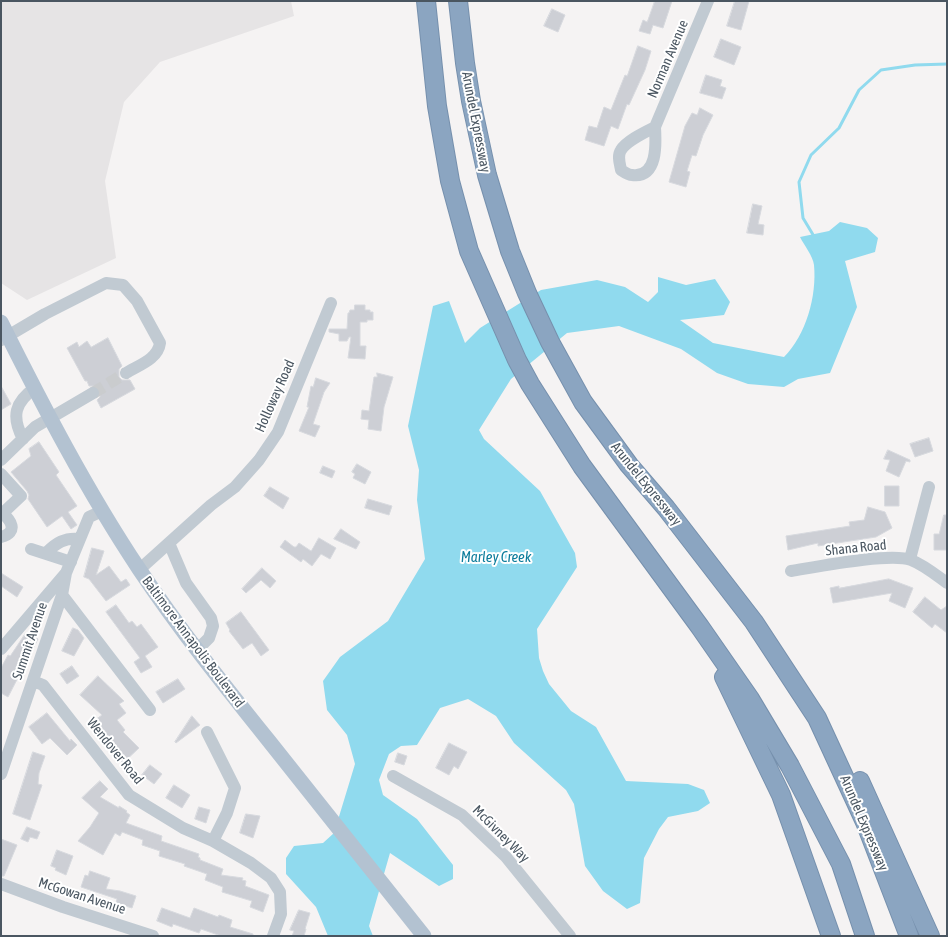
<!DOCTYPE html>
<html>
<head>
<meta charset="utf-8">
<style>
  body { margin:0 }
  #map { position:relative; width:948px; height:937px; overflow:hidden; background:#f5f3f3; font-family:"Asap Condensed",sans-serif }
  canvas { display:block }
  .frame { position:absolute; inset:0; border:2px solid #4a5661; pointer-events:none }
</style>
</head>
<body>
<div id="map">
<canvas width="948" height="937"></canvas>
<div class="frame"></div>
</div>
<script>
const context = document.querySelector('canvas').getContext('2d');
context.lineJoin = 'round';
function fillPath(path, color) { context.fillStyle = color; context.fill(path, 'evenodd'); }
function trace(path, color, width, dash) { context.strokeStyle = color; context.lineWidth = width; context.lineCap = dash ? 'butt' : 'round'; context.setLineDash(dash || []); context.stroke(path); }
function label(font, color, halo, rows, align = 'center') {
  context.font = font + ' "Asap Condensed",sans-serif'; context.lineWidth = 4; context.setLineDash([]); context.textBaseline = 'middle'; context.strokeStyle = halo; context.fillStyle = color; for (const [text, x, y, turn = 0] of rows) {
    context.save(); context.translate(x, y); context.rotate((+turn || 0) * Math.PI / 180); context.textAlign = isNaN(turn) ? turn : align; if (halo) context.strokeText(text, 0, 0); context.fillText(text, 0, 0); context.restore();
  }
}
fillPath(new Path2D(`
  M1,1H291L294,16L160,62L124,102L105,181L116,258L27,300L1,283Z`), '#e6e4e5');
fillPath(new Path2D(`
  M840,222L867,228L878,238L875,252L845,261L857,307L830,373L798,379L784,387L748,384L717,373L681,349L619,326L567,333L511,379L479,430L484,439L540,491L575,553L577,567L537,629L539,658L543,671L549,684L571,711L596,727L626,781L688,784L704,790L710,803L698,811L668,817L659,829L644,858L640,903L627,909L603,891L585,866L574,804L566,790L514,743L496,716L468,699L440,708L417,745L401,746L389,754L379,780L383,795L417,819L453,865V879L439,886L390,853L369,926L373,936H328L316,907L286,874V858L294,846L323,843L334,833L355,764L347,735L327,710L323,681L340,657L388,621L425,559L417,500L419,470L408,426L433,306L449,301L465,343L480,328L541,290L597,280L625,287L648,302L658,292V277L686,285L715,279L730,302L724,315L680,320L713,343L784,357C806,335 817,296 814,265C813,256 804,245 800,237L829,231Z`), '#90daee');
trace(new Path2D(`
  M815,238L803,218L799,182L811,155L839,128L859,90L881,70L915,65L947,64`), '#90daee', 3);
const building = new Path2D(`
  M655,1H672L663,28L653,25L650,34L639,31L643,20L647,22Z
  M735,1H749L741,30L727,26Z
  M552,9L565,15L558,32L544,26Z
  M721,39L741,47L734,65L714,57Z
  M638,46L651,51L645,70L629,105L627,104L618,129L611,126L604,146L585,140L589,126L597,128L604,107L611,110L625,75L627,76Z
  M706,75L722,80L720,86L726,88L722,99L700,93Z
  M700,108L713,115L703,135L696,156L692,155L687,171L690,172L686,187L669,182L685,126L692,113L697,115Z
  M753,204L762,206L758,224L764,225L763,235L747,233Z
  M355,305H365V310H370V312H373V320H367V322H360V346H366L365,359L348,358L351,337H349L347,341H339V334L329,332V329H347L348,313H349L350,310H354Z
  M108,338L122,366L119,369V377L122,380H130L135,389L101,408L97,400L100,397V389L97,386H89L87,381H85L67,348L77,342L79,347L87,341L91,347Z
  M377,373L393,377L384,407L381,431L368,429L369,420L361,419L362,410L369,411L374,377H377Z
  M316,378L330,383L324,392L313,424L320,426L315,437L299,431L309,407H307L311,386L313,387Z
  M1,386L11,404L1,410Z
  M929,438L933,451L915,457L910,444Z
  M39,442L59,472L56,475L77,506L68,512L77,525L71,529L62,516L47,527L28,499L29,495L27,491L11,472L31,456L29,449Z
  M888,450L910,460V462L906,461L899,477L886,471L890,460L884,459Z
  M357,464L371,472L365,484L353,478L355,474L352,472Z
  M323,466L335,471L332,478L320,473Z
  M885,486H899V506H885Z
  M270,487L289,498L283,509L264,496Z
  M368,499L392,506L389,515L365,508Z
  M868,507L885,512L892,528L876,537L818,546V543L788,550L786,536L850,526L849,522L864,520Z
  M944,515H947V550H934V534H939Z
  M341,529L360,542L356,549L334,539Z
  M319,538L336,548L330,559L321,554L312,566L303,559L301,562L280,547L285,540L294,547H296L299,543L311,551Z
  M92,548L104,551L96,575L109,566L121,582L126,579L130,585L106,601L89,579L84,577Z
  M262,568L276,581L270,588L261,580L246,593L242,589Z
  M1,573L23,587L17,597L1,586Z
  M889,579L913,588L905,608L889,601L892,593L833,603L830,588L839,586V588Z
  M925,597L941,610L947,606V633L935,624L932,628L913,612Z
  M116,605L129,623L132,621L137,627L141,624L158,647L145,656L152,667L141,673L134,662L140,658L106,612Z
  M241,612L269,650L261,656L252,643L243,649L229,631L230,630L226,623Z
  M73,628L78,630L84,638L74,656L62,651Z
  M26,633L38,639L8,697L1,693V668L8,655L10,656Z
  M72,666L79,676L67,684L60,674Z
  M98,676L124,701L119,704L126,713L117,720L125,730L123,732L139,748L123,763L117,756L119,754L109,743L107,745L102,737L106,734L95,720L102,715L80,695Z
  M178,679L185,689L163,703L156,692Z
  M47,713L70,741L71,739L77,745L67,755L50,738L42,744L29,727Z
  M192,716L200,725L176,743L175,742Z
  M449,743L467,752L458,769L454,766L449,775L436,768Z
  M33,752L45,756L39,773L38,784L42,785L30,820L13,814Z
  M398,753L407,756L404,765L395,762Z
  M150,765L162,774L154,784L142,775Z
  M100,781L108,789L100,797L119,808V806L127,811L126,812L130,815L126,823L162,836L161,841L199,854L198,857L200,858V860L223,869L221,875L243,878L242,880L246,881L245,886L269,895L263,912L250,907L252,901L222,892L223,887L205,880L207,874L184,866L185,864L159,856L160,851L142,845L143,840L122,832L120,836L115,833L103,855L78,841L90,827L99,813L82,798Z
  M174,785L190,795L182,808L166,798Z
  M199,807L210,810L206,823L195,819Z
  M246,814L260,816L253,838L240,833Z
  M27,827L40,832L37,839L30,837L28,842L21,839Z
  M1,839L17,845L4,876H1Z
  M57,850L73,856L66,875L55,870L56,868L51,866Z
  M90,871L110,878L106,889L120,891L136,896L132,908L116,903L117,899L81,887L85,875L88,876Z
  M162,908L190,918L194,908L218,917L219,915L232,920L230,927L253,934V936H221L201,929L199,933L173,924L172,927L157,921Z
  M299,910L310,913L305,929H306L304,936H292L294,931L290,930Z`);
fillPath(building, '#cdcfd5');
trace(building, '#d7d9de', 1);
trace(new Path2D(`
  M93,393L126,373`), '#caccce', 12, [12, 6]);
const highway = new Path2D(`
  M426,1L437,106L450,181L469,251L517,360L530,384L582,466L700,627L750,699L790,766L841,864L865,936
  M458,1L465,63L471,101L487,175L510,251L527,293L550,342L583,402L629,465L666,508L754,622L817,718L865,822L909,936
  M724,677L781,795L831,936
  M860,781L930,936`);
trace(highway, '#7690ad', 20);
trace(new Path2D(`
  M655,127C645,132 626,141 621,150C617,156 620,164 621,170C624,172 629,175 632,175C658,179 656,143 655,127L708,1
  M1,340L45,314L106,283L123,285L137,301L160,343C158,359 139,365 126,373
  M23,439C11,416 15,402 35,388
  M1,460L35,427L93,393
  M1,474L21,496L3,513
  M1,512C11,520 19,532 1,537
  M169,543L186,583L211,618L213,626L209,638L197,650
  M31,549L71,562
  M46,553C56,543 65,537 80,539
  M910,559L929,487
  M140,569L211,505L235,487L259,460L278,432L331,303
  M791,571C816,567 891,552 911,560C924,565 936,575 947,583
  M62,595L150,710
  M1,649L66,573L89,517L102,511
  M33,681L43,685L129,795L183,828L213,841L251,863L271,878L280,892L281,914L273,936
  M207,732L235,788L227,813L213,841
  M1,774L62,595L66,573
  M393,776L462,815L506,857L570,936
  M1,884L63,907L153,936`), '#c1cad2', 12);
trace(new Path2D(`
  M1,322C43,406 87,491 139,569C179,629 224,685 269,741C320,806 372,871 424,936`), '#b3c2d1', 15);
trace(highway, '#8ba5c1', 18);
label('14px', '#4a5661', '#fff', [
  ["Norman Avenue",668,59,-67],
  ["Arundel Expressway",476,122,79],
  ["Holloway Road",275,396,-66],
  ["Arundel Expressway",646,484,51],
  ["Shana Road",856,548,-6],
  ["Summit Avenue",30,641,-71],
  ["Baltimore Annapolis Boulevard",193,642,53],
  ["Wendover Road",115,751,51],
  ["Arundel Expressway",864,823,67],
  ["McGivney Way",501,834,45],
  ["McGowan Avenue",82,896,18]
]);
label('italic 15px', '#0c7c9b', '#fff', [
  ["Marley Creek",496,557]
]);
</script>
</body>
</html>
